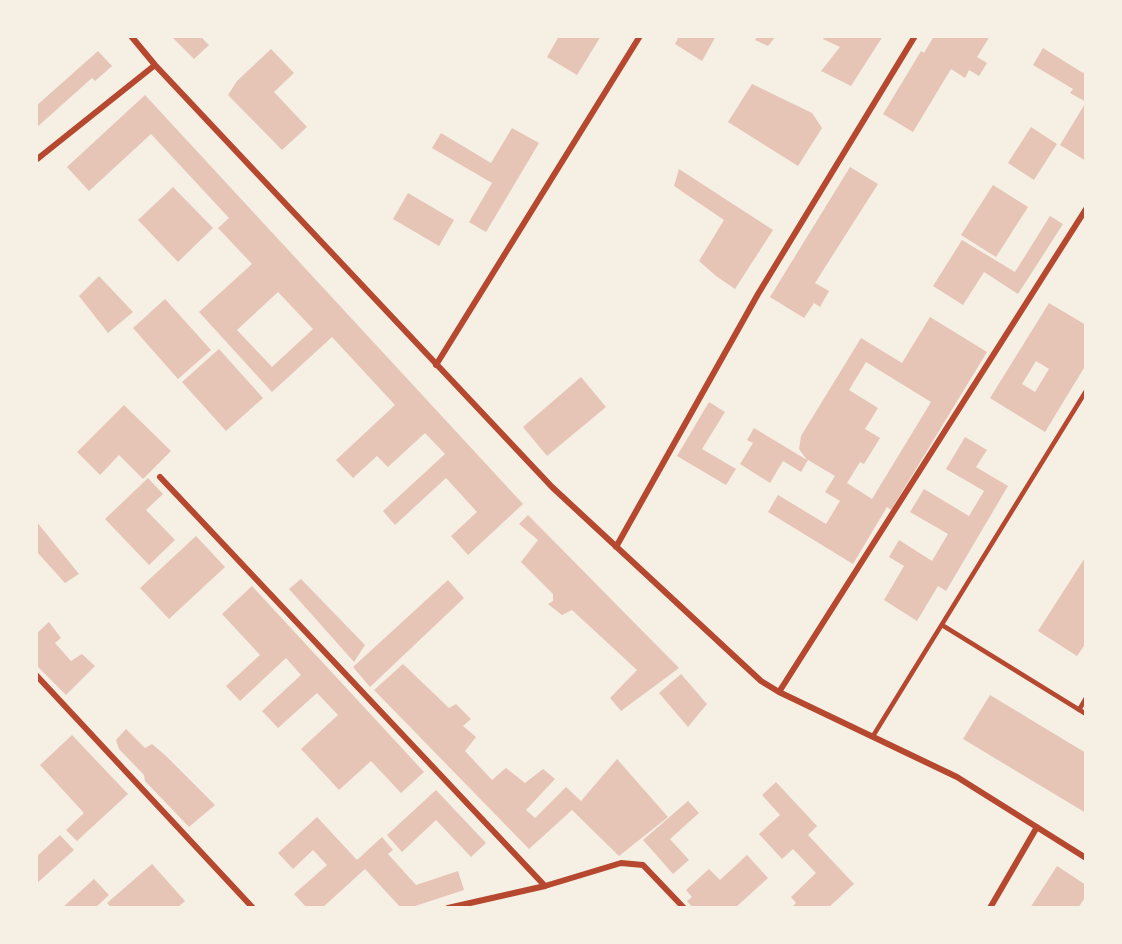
<!DOCTYPE html>
<html>
<head>
<meta charset="utf-8">
<style>
  body { margin:0 }
  #map { position:relative; width:1122px; height:944px; overflow:hidden; background:#f6efe4; font-family:Lato,sans-serif }
  canvas { display:block }
  .frame { position:absolute; inset:0; border:38px solid #f6efe4; pointer-events:none }
</style>
</head>
<body>
<div id="map">
<canvas width="1122" height="944"></canvas>
<div class="frame"></div>
</div>
<script>
const context = document.querySelector('canvas').getContext('2d');
context.lineJoin = 'round';
function fillPath(path, color) { context.fillStyle = color; context.fill(path, 'evenodd'); }
function trace(path, color, width, dash) { context.strokeStyle = color; context.lineWidth = width; context.lineCap = dash ? 'butt' : 'round'; context.setLineDash(dash || []); context.stroke(path); }
fillPath(new Path2D(`
  M171,36H200L209,45L194,59Z
  M559,36H601L577,75L547,57Z
  M679,36H716L702,61L675,44Z
  M758,36H776L768,46L755,40Z
  M825,36H883L851,86L821,71L840,47L823,39Z
  M934,36H990L977,57L987,63L979,76L969,70L965,78L951,69L913,132L883,114L921,51L924,53Z
  M1043,48L1083,73L1086,68V161L1060,145L1086,102L1070,93L1073,89L1033,65Z
  M271,49L294,73L274,92L307,127L282,150L228,95L237,81Z
  M98,51L112,66L95,81L92,78L36,128V106Z
  M752,84L812,113L822,128L798,166L728,122Z
  M145,95L523,504L468,555L451,536L477,512L446,478L395,525L383,511L445,454L425,433L388,467L377,456L353,478L336,460L395,405L332,337L272,392L199,312L252,264L218,228L229,218L151,134L89,191L67,167ZM278,292L313,329L272,367L237,330Z
  M1031,127L1057,144L1034,180L1008,163Z
  M512,128L539,143L486,232L469,222L492,183L432,148L441,133L491,163Z
  M850,167L878,184L815,283L829,291L820,307L814,303L804,318L770,297Z
  M679,169L773,230L735,289L716,276L699,261L724,220L674,186Z
  M993,185L1028,207L996,257L961,235Z
  M173,187L213,228L178,262L138,220Z
  M408,193L454,220L439,246L393,219Z
  M1050,216L1063,224L1018,294L984,272L963,305L933,286L962,240L1015,272Z
  M99,276L133,312L108,333L79,296Z
  M165,299L211,350L178,379L133,328Z
  M1049,303L1086,325V369L1084,368L1045,432L990,398ZM1036,361L1049,369L1035,392L1022,384Z
  M930,317L987,352L891,510L887,507L853,564L768,512L778,495L826,524L840,501L825,492L835,476L808,460L801,472L783,461L770,483L740,464L753,443L747,440L754,428L807,460L799,449L801,436L861,338L902,363ZM866,362L931,402L872,499L847,483L860,462L864,464L880,438L865,429L878,408L849,390Z
  M219,349L263,398L226,431L182,382Z
  M581,377L606,407L547,456L523,427Z
  M709,402L725,412L702,449L736,469L726,485L677,456Z
  M124,405L171,451L143,479L119,455L100,475L77,452Z
  M965,437L987,450L976,467L1008,486L946,591L938,586L917,621L884,600L904,566L889,557L899,540L932,561L948,534L910,512L924,489L969,516L984,491L946,469Z
  M148,478L163,494L146,510L175,540L149,565L105,519Z
  M528,515L679,668L621,711L610,698L637,670L572,610L562,615L548,604L553,601V594L521,562L538,540L519,524Z
  M36,521L79,574L65,583L36,551Z
  M196,536L225,567L169,619L140,588Z
  M1086,556V643L1077,656L1038,631Z
  M301,579L365,645L354,662L289,589Z
  M448,580L464,598L370,687L353,667Z
  M252,586L424,772L401,793L371,761L339,790L301,749L338,715L317,693L278,728L262,711L301,675L286,658L240,701L226,686L260,655L222,614Z
  M49,622L61,638L55,643L71,661L82,654L95,666L66,695L36,665V634Z
  M403,664L449,708L456,704L471,719L463,726L476,737L465,751L492,780L506,768L525,783L543,769L555,779L526,810L535,818L566,787L581,801L617,759L668,817L619,856L572,810L529,849L374,690Z
  M681,674L707,704L688,727L659,693Z
  M990,695L1086,753V813L963,739Z
  M126,729L145,748L152,744L166,756L215,805L189,827L145,781L144,775L119,749L116,740Z
  M72,735L128,794L77,841L66,830L84,813L40,765Z
  M776,782L817,826L808,835L854,884L828,908H791L796,903L791,897L816,873L793,849L782,859L759,834L780,815L762,795Z
  M436,790L486,843L471,857L436,820L402,852L387,835Z
  M688,801L699,813L670,839L689,860L673,874L643,840Z
  M317,817L357,860L382,837L393,850L388,854L416,885L458,871L464,890L409,908H401L365,869L322,908H307L294,894L327,865L313,850L293,869L278,853Z
  M60,835L74,850L36,884V857Z
  M747,855L768,878L735,908H693L687,901L692,897L686,890L709,869L720,880Z
  M152,864L185,901L177,908H112L107,903Z
  M1057,866L1086,885V896L1078,908H1030Z
  M94,879L109,895L95,908H62Z`), '#e6c5b7');
trace(new Path2D(`
  M942,625L1086,714
  M1079,710L1086,698
  M873,736L1086,391`), '#b5482f', 4.5);
trace(new Path2D(`
  M131,36L155,65L552,487L761,681L779,692L957,777L1086,858
  M36,160L155,65
  M436,365L640,36
  M160,477L545,886
  M616,547L758,294L915,36
  M36,675L253,908
  M779,692L1086,209
  M448,908L545,886L621,863L643,865L684,908
  M990,908L1037,827`), '#b5482f', 6);
</script>
</body>
</html>
